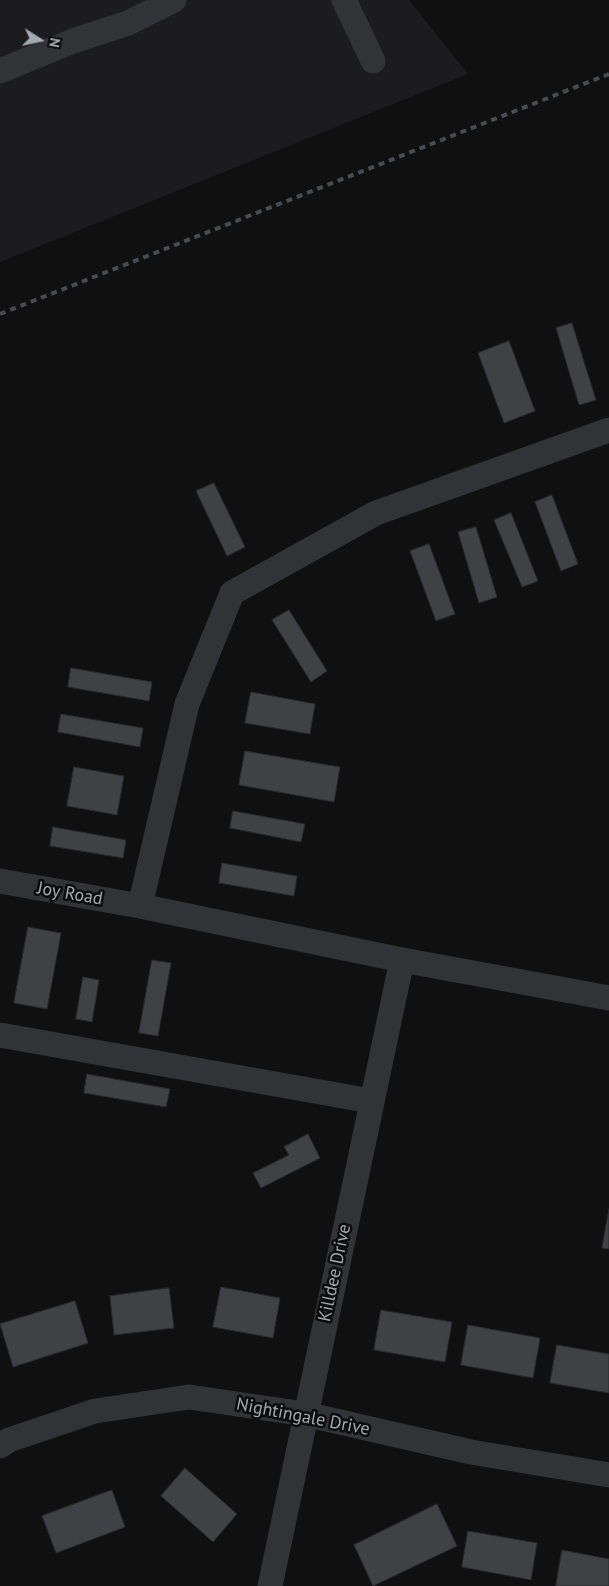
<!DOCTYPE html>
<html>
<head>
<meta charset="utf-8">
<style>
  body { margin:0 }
  #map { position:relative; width:609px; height:1586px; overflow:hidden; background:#101011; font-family:"PT Sans",sans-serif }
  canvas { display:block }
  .north { position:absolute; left:15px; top:15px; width:50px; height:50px; -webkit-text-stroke:4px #0b0b0c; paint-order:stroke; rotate:100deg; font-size:14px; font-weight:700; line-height:20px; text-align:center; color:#a2aab1 }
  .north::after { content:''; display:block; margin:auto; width:18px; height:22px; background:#a2aab1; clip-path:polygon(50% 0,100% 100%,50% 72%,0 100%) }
</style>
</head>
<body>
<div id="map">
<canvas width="609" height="1586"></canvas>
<div class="north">N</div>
</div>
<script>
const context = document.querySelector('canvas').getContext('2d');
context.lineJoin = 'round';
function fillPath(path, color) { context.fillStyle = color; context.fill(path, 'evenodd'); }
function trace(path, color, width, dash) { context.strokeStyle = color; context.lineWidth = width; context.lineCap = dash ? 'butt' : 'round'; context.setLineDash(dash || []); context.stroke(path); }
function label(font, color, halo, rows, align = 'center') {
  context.font = font + ' "PT Sans",sans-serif'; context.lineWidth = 5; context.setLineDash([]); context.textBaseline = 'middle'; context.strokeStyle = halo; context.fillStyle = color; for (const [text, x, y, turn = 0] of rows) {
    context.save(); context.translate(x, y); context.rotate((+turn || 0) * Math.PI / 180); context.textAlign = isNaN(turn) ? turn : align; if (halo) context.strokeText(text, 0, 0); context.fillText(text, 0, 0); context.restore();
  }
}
fillPath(new Path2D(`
  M0,0H409L468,74L0,262Z`), '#1c1c1e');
const building = new Path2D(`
  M572,323L596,400L579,405L556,328Z
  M509,341L535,411L504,423L478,353Z
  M214,483L245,547L227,556L196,491Z
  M552,495L578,564L561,571L535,502Z
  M511,513L538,581L522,587L494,520Z
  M476,527L497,597L479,603L458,532Z
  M429,544L455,614L436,621L410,551Z
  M289,610L327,671L311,682L272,620Z
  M71,668L152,682L149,701L68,687Z
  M251,692L315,704L310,734L245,723Z
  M61,714L143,728L140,747L58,732Z
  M245,751L340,767L334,802L239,785Z
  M74,767L124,776L117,815L67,806Z
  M233,811L305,824L301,842L230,828Z
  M53,827L126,840L123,858L50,846Z
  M222,863L297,876L294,896L219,883Z
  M28,927L61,933L47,1009L14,1003Z
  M152,960L171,963L158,1036L139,1033Z
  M83,977L99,980L92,1022L76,1019Z
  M87,1074L170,1089L166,1107L84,1093Z
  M308,1134L320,1158L261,1188L253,1173L289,1155L284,1147Z
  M609,1209V1249L602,1248Z
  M221,1287L280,1298L273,1338L213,1327Z
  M169,1288L174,1328L114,1335L110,1296Z
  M75,1301L88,1343L13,1367L0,1324Z
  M381,1310L452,1322L445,1362L374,1350Z
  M468,1325L540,1338L533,1378L461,1365Z
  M557,1345L609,1354V1393L550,1383Z
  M185,1468L237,1514L213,1542L161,1496Z
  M112,1490L125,1527L56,1553L42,1516Z
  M437,1504L457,1546L373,1586L354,1545Z
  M468,1531L537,1543L531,1580L462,1567Z
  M562,1550L609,1559V1586H556Z`);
fillPath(building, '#3f4144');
trace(building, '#2a2a2d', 1);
trace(new Path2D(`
  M344,0L373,61
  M0,71L73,41L128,23L174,0
  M0,881L140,906L402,960L609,998
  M140,906L187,704L232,593L376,513L609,430
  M0,1035L371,1101
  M0,1446L9,1440L95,1411L189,1397L305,1414L471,1452L609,1475
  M270,1586L402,960`), '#313336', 25);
trace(new Path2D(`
  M0,314L609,74`), '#484b4f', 4, [6, 5]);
label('18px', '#a2aab1', '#0b0b0c', [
  ["Joy Road",70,894,10],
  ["Killdee Drive",335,1273,-78],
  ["Nightingale Drive",303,1417,11]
]);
</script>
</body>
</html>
